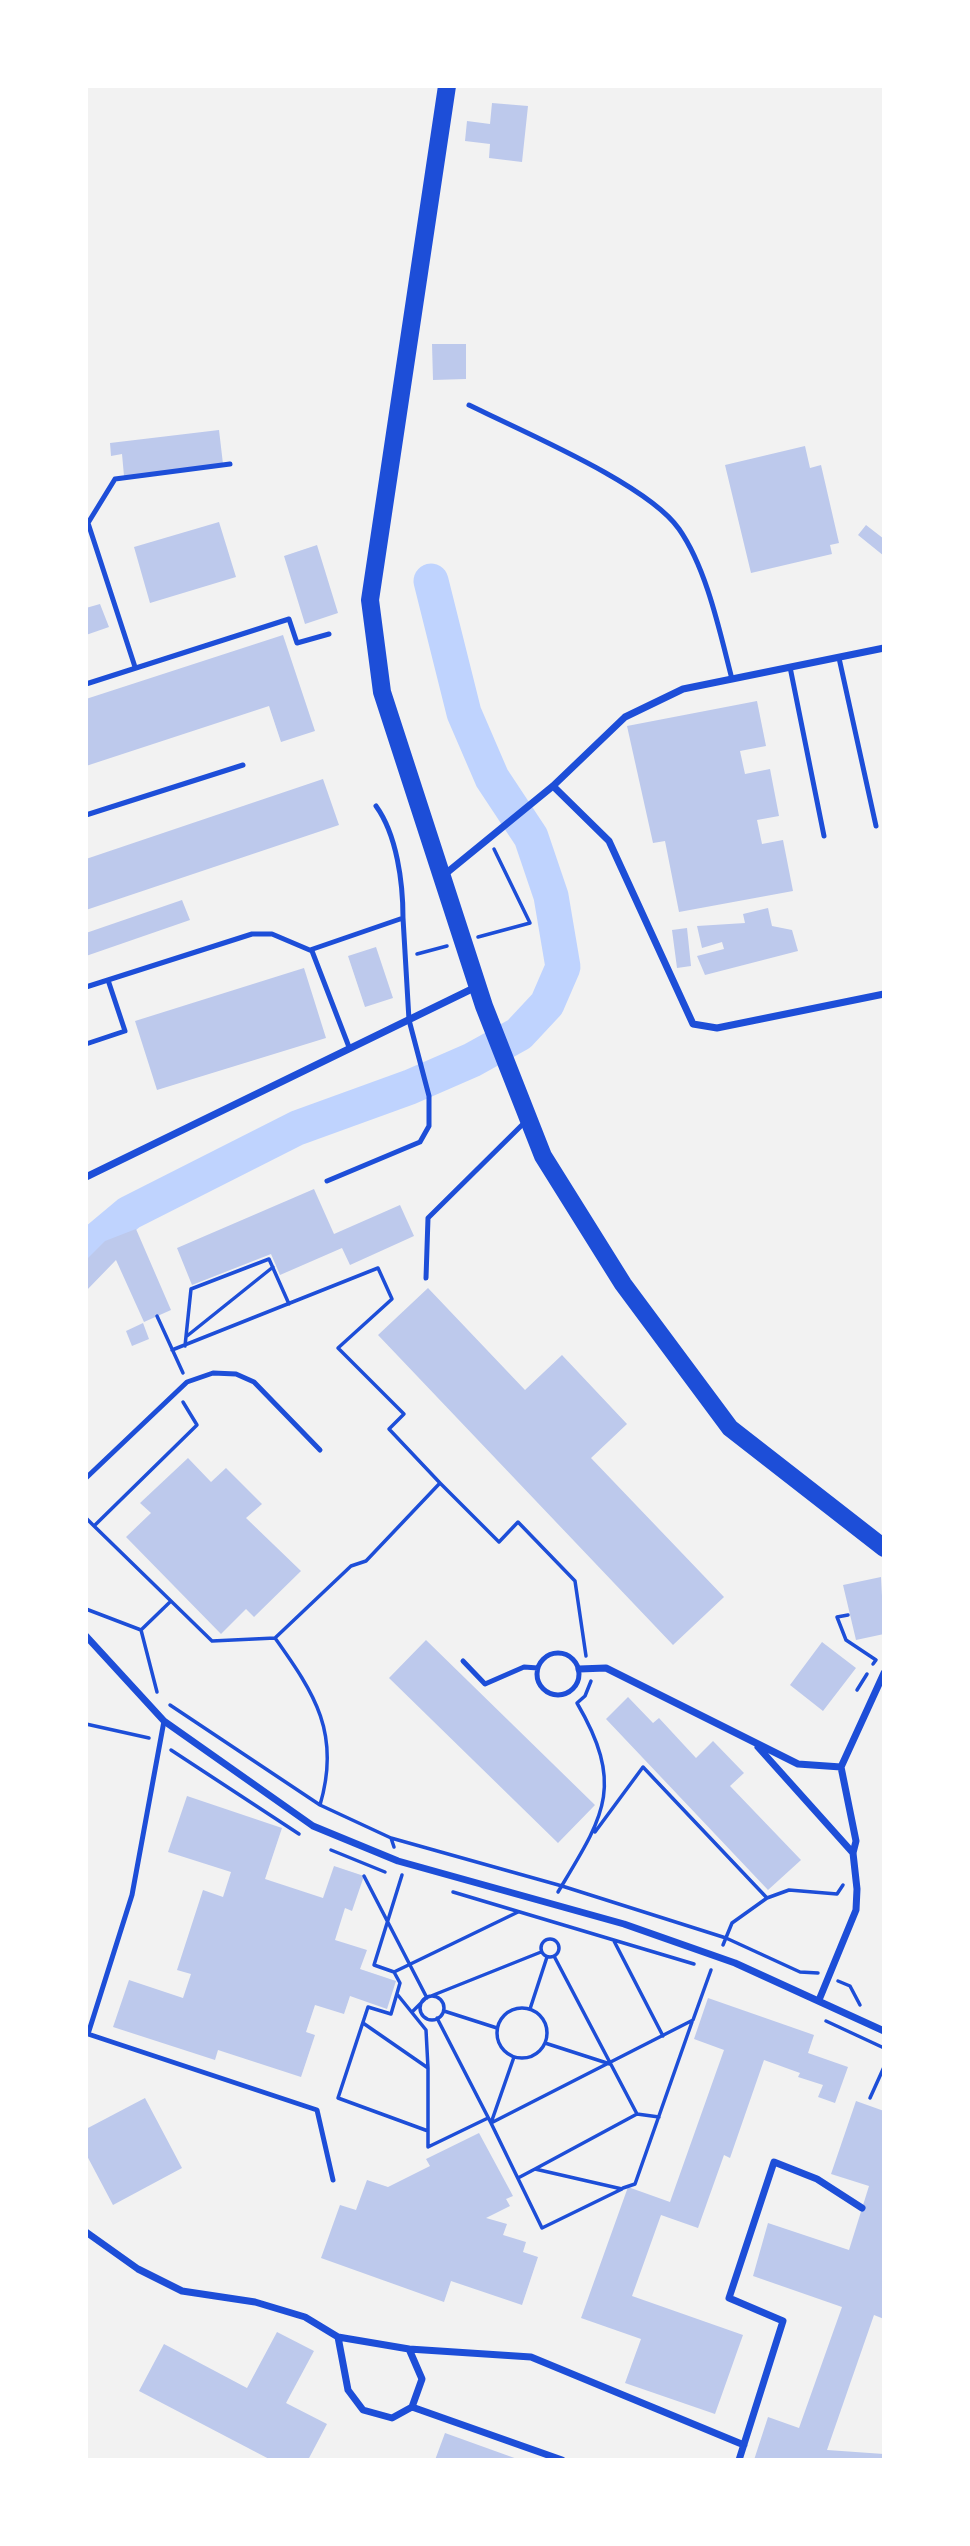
<!DOCTYPE html>
<html>
<head>
<meta charset="utf-8">
<style>
  body { margin:0 }
  #map { position:relative; width:970px; height:2546px; overflow:hidden; background:#f2f2f2; font-family:"DM Sans",sans-serif }
  canvas { display:block }
  .frame { position:absolute; inset:0; border:88px solid #fff; pointer-events:none }
</style>
</head>
<body>
<div id="map">
<canvas width="970" height="2546"></canvas>
<div class="frame"></div>
</div>
<script>
const context = document.querySelector('canvas').getContext('2d');
context.lineJoin = 'round';
function trace(path, color, width, dash) { context.strokeStyle = color; context.lineWidth = width; context.lineCap = dash ? 'butt' : 'round'; context.setLineDash(dash || []); context.stroke(path); }
function fillPath(path, color) { context.fillStyle = color; context.fill(path, 'evenodd'); }
trace(new Path2D(`
  M86,1249L129,1213L297,1128L410,1087L472,1060L519,1034L547,1004L563,967L551,896L531,837L492,778L464,713L431,581`), '#bfd3fe', 35);
fillPath(new Path2D(`
  M492,103L528,106L522,162L489,158L490,144L465,141L467,121L490,124Z
  M432,344H466V379L433,380Z
  M219,430L223,464L124,476L122,454L111,456L110,443Z
  M805,446L810,468L821,465L839,543L830,545L832,554L751,573L725,465Z
  M219,522L236,577L150,603L134,547Z
  M866,525L884,539V556L858,535Z
  M317,545L338,613L305,624L284,556Z
  M100,604L109,627L86,635V608Z
  M283,635L315,731L281,742L269,706L86,766V699Z
  M757,701L766,746L740,751L745,774L770,769L779,816L757,820L762,844L783,840L793,891L679,912L665,841L653,843L627,726Z
  M323,779L339,825L86,910V859Z
  M182,900L190,920L86,956V933Z
  M768,908L772,926L792,930L798,951L705,975L697,956L724,949L722,942L702,948L697,926L745,923L743,914Z
  M687,928L691,966L677,968L672,930Z
  M376,947L393,998L365,1007L348,956Z
  M304,968L326,1038L157,1090L135,1021Z
  M314,1189L334,1234L400,1205L414,1236L350,1265L342,1248L280,1275L271,1254L192,1285L177,1248Z
  M136,1229L171,1310L144,1322L116,1260L86,1291V1260L105,1241Z
  M428,1288L525,1390L562,1355L627,1424L591,1458L724,1597L673,1645L378,1335Z
  M143,1323L149,1339L132,1346L126,1331Z
  M188,1458L211,1482L226,1468L262,1504L246,1518L301,1571L254,1617L246,1609L221,1634L126,1537L151,1513L140,1503Z
  M881,1577L884,1634L856,1640L843,1585Z
  M426,1640L595,1805L558,1843L389,1678Z
  M822,1642L856,1668L823,1711L790,1685Z
  M628,1697L653,1723L659,1718L696,1758L713,1741L744,1773L730,1786L801,1860L768,1890L606,1719Z
  M187,1796L282,1828L265,1879L323,1898L334,1866L364,1876L352,1911L345,1908L335,1940L367,1950L360,1969L396,1981L387,2009L350,1996L344,2014L315,2005L306,2032L315,2035L301,2077L218,2050L215,2060L113,2027L129,1980L183,1998L191,1974L177,1970L203,1890L223,1897L231,1872L168,1852Z
  M708,1998L814,2035L808,2053L848,2067L835,2103L818,2097L823,2085L798,2077L800,2073L764,2060L730,2158L724,2155L698,2228L661,2215L632,2296L743,2335L715,2414L625,2383L641,2339L581,2318L628,2187L670,2202L724,2050L694,2039Z
  M145,2098L182,2168L113,2205L86,2154V2129Z
  M856,2101L884,2111V2319L874,2315L827,2450L884,2454V2460H754L768,2417L799,2428L842,2307L753,2276L768,2223L849,2250L869,2186L831,2174Z
  M479,2133L513,2196L506,2199L510,2206L486,2218L507,2224L503,2235L526,2242L523,2252L538,2257L522,2305L451,2281L444,2302L321,2258L340,2205L356,2210L367,2180L388,2187L430,2166L426,2159Z
  M277,2332L314,2351L286,2403L327,2424L308,2460H271L139,2391L164,2344L247,2388Z
  M445,2433L520,2460H435Z`), '#bdc9ec');
trace(new Path2D(`
  M478,937L530,923L494,849
  M417,954L447,946
  M157,1316L183,1373
  M187,1336L273,1267
  M185,1346L191,1289L269,1259L289,1304
  M172,1350L378,1268L392,1299L338,1348L404,1414L389,1429L440,1483
  M183,1402L197,1425L94,1526L212,1641L275,1638
  M86,1518L94,1526
  M86,1609L141,1630L171,1601
  M848,1615L837,1617L846,1640L876,1660L873,1664
  M141,1630L157,1692
  M857,1690L867,1674
  M170,1705L320,1805
  M86,1724L149,1738
  M171,1750L299,1834
  M595,1832L643,1767L767,1898L732,1923L723,1945
  M391,1838L562,1886L726,1938L800,1972L818,1973
  M394,1847L391,1838L320,1805C341,1734 315,1694 275,1638L351,1566L366,1561L440,1483L499,1542L518,1522L575,1581L586,1656
  M331,1850L385,1872
  M402,1875L374,1965L394,1972L400,1983L391,2014L368,2007L338,2098L428,2131
  M364,1876L427,1998
  M453,1892L694,1964
  M558,1892C603,1817 626,1787 577,1703L585,1696L591,1681
  M767,1898L789,1890L837,1894L843,1885
  M541 1948a9 9 0 1 1 18 0a9 9 0 1 1-18 0Z
  M614,1941L663,2036
  M394,1972L518,1912
  M838,1981L850,1986L860,2005
  M397,1994L426,2030L428,2068
  M420 2008a12 12 0 1 1 24 0a12 12 0 1 1-24 0Z
  M497 2033a25 25 0 1 1 50 0a25 25 0 1 1-50 0Z
  M530,2009L547,1957
  M444,2011L497,2028
  M412,2012L426,1998L541,1952
  M437,2018L491,2123L693,2020L711,1970
  M826,2021L884,2048
  M363,2023L428,2068V2147L488,2118
  M545,2043L610,2064
  M514,2057L491,2123L542,2228L622,2189L535,2169L518,2178
  M870,2098L884,2067
  M637,2114L659,2117
  M535,2169L637,2114L554,1956
  M623,2188L635,2184L692,2022`), '#1d4ed8', 3.5);
trace(new Path2D(`
  M469,405C521,431 648,484 679,529C707,569 720,633 732,679
  M839,658L876,826
  M135,667L88,523L115,479L230,464
  M790,667L824,836
  M86,684L289,619L297,643L329,634
  M86,815L243,765
  M310,950L403,918C403,883 397,835 376,806
  M86,987L252,934H272L312,951L349,1047
  M86,1044L125,1031L108,980
  M327,1181L420,1142L429,1126V1096L409,1020L403,918
  M426,1278L428,1218L526,1121
  M86,1478L187,1382L213,1373L236,1374L254,1382L320,1450
  M537 1674a21 21 0 1 1 42 0a21 21 0 1 1-42 0Z
  M463,1661L485,1684L524,1667L538,1668
  M164,1721L132,1895L88,2034L317,2110L333,2180`), '#1d4ed8', 5);
trace(new Path2D(`
  M553,786L609,841L693,1024L717,1028L884,994
  M444,875L553,786L625,717L683,689L884,648
  M86,1177L478,986
  M86,1636L164,1721L313,1826L398,1861L624,1924L735,1963L884,2031
  M579,1669L606,1668L798,1764L841,1767
  M758,1747L853,1853
  M819,2000L856,1910L857,1889L853,1853L856,1841L841,1767L884,1673
  M86,2232L138,2269L182,2291L255,2302L305,2317L338,2337L409,2349L422,2379L412,2407L392,2418L363,2410L348,2390L338,2337
  M409,2349L531,2357L744,2445
  M412,2407L562,2460
  M739,2460L783,2321L729,2298L774,2162L817,2179L862,2208`), '#1d4ed8', 7);
trace(new Path2D(`
  M447,86L370,600L382,692L484,1006L543,1156L623,1284L730,1428L884,1548`), '#1d4ed8', 18);
</script>
</body>
</html>
